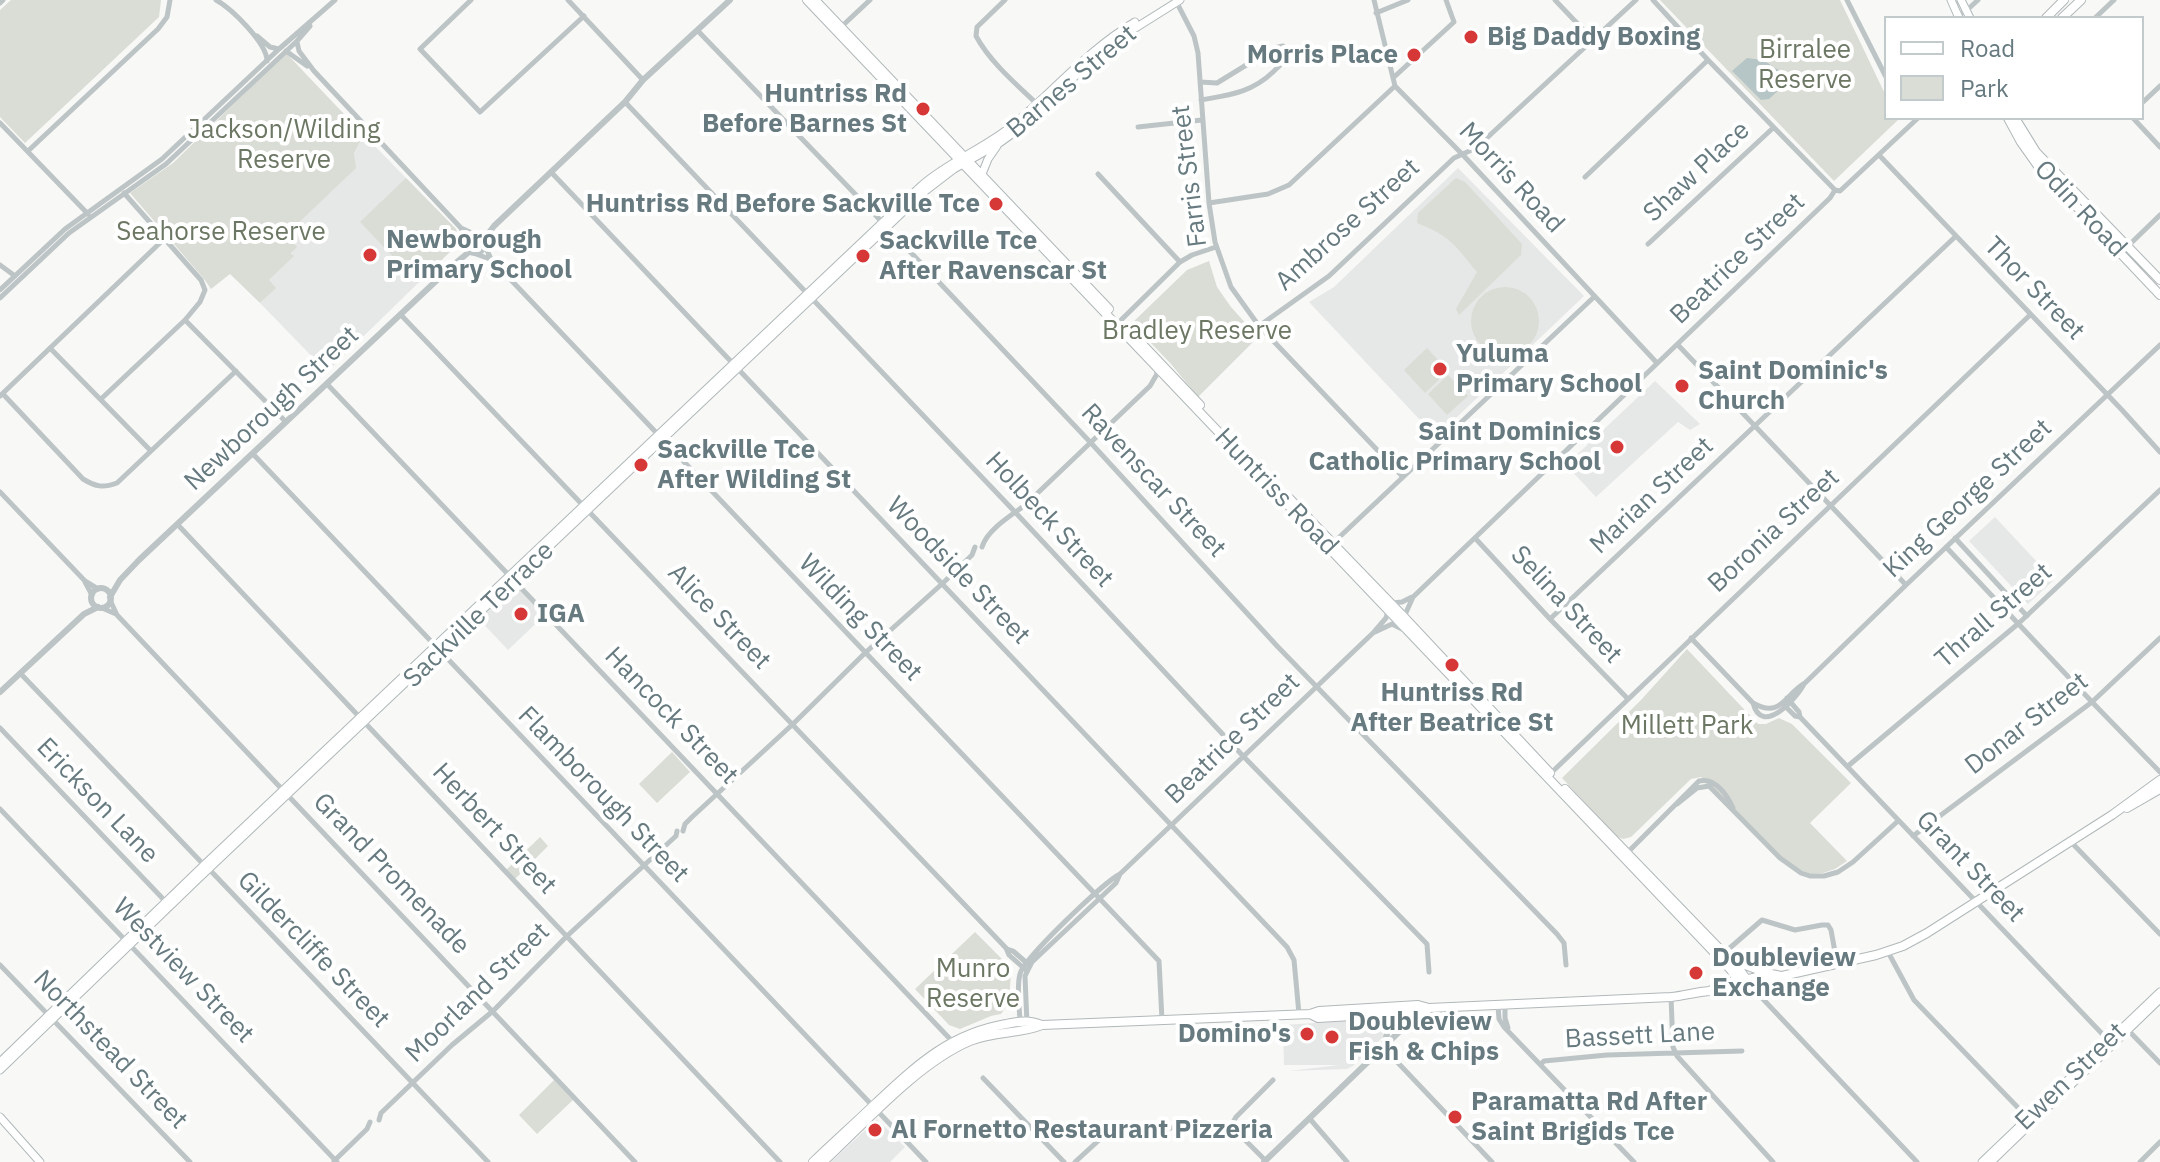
<!DOCTYPE html>
<html>
<head>
<meta charset="utf-8">
<style>
  body { margin:0 }
  #map { position:relative; width:2160px; height:1162px; overflow:hidden; background:#f8f8f6; font-family:"IBM Plex Sans",sans-serif }
  canvas { display:block }
  .legend { position:absolute; left:1884px; top:16px; width:260px; height:104px; box-sizing:border-box; background:#fff; border:2px solid #c2cacc; margin:0; padding:10px 14px; list-style:none; font-size:24px; color:#667a7f }
  .legend li { display:flex; align-items:center; gap:16px; height:40px }
  .legend b { width:40px; border:2px solid #c2cacc }
</style>
</head>
<body>
<div id="map">
<canvas width="2160" height="1162"></canvas>
<ul class="legend">
<li><b style="height:10px;background:#fff"></b>Road</li>
<li><b style="height:22px;background:#daddd5"></b>Park</li>
</ul>
</div>
<script>
const context = document.querySelector('canvas').getContext('2d');
context.lineJoin = 'round';
function fillPath(path, color) { context.fillStyle = color; context.fill(path, 'evenodd'); }
function trace(path, color, width, dash) { context.strokeStyle = color; context.lineWidth = width; context.lineCap = dash ? 'butt' : 'round'; context.setLineDash(dash || []); context.stroke(path); }
function label(font, color, halo, rows, align = 'center') {
  context.font = font + ' "IBM Plex Sans",sans-serif'; context.lineWidth = 8; context.setLineDash([]); context.textBaseline = 'middle'; context.strokeStyle = halo; context.fillStyle = color; for (const [text, x, y, turn = 0] of rows) {
    context.save(); context.translate(x, y); context.rotate((+turn || 0) * Math.PI / 180); context.textAlign = isNaN(turn) ? turn : align; if (halo) context.strokeText(text, 0, 0); context.fillText(text, 0, 0); context.restore();
  }
}
fillPath(new Path2D(`
  M364,135L456,229L458,240L457,245L327,372L260,303L275,288L269,280L293,256L286,235L355,168L354,153Z
  M1458,168L1584,296L1436,437L1309,302L1334,287Z
  M1655,381L1700,424L1690,430L1678,422L1596,497L1566,465Z
  M1995,517L2054,580L2028,604L1969,541Z
  M514,580L546,614L508,650L477,617Z
  M1374,1019L1382,1026L1384,1036L1353,1066L1347,1069L1289,1071L1339,1065H1284L1283,1025Z
  M877,1119L905,1147L890,1162H831Z`), '#e6e8e7');
fillPath(new Path2D(`
  M11,0H161L159,17L25,143L0,117V10Z
  M1660,0H1840L1886,96V118H1897L1898,120L1834,181Z
  M286,53L364,135L354,153L356,168L286,235L297,247L291,253L294,256L269,280L276,288L260,303L230,274L211,289L204,279L130,193L173,163Z
  M406,178L456,229L458,237L457,245L418,283L360,222Z
  M1456,178L1465,182L1522,244L1521,255L1459,315L1456,309L1477,272C1455,245 1450,236 1417,223L1418,213Z
  M1209,261L1217,287L1231,307L1258,337L1198,397L1171,364L1132,323L1187,270Z
  M1471 321a34 34 0 1 1 68 0a34 34 0 1 1-68 0Z
  M1427,348L1448,371L1425,393L1404,370Z
  M1448,375L1458,385L1457,387L1459,386L1468,396L1447,415L1428,394Z
  M1687,649L1758,724H1766L1779,718L1792,724L1851,783L1810,823L1847,861L1835,869L1823,873L1809,874L1779,860L1701,777L1691,779L1631,837L1623,839L1616,836L1562,778L1641,700Z
  M672,752L690,772L657,803L639,784Z
  M540,837L548,846L515,879L506,870Z
  M975,932L1008,965L1011,972L1009,1003L1001,1014L991,1016L960,1029L949,1025L915,989Z
  M554,1080L573,1100L537,1134L519,1115Z`), '#daddd5');
fillPath(new Path2D(`
  M1747,58L1763,60L1780,71L1782,87L1769,99L1761,100L1732,71Z`), '#b6c5c6');
const secondary = new Path2D(`
  M1951,0L1959,18
  M1961,0L1970,18
  M982,174L988,159L997,146
  M0,1062L204,865L921,186C949,161 984,149 1013,125C1054,91 1089,49 1135,22
  M0,1070L198,879L924,192L954,169L998,144L1016,131L1110,44L1180,0
  M0,1117L40,1162
  M1982,1162L2160,992
  M1991,1162L2160,999`);
const primary = new Path2D(`
  M807,0L1731,970L1738,981L1740,988
  M815,0L1109,309
  M2046,18L2064,0
  M2062,18L2081,0
  M2008,118L2021,142L2038,166L2160,295
  M2015,118L2036,152L2160,280
  M1143,345L1200,405
  M1289,498L1404,617L1550,773
  M1565,789L1740,970L1747,980L1749,987
  M2127,808L2160,789
  M1734,961L1767,973
  M1710,991L1717,986L1771,974L1781,976
  M1310,1014L1318,1018L1421,1012L1428,1009
  M813,1162C834,1142 855,1123 876,1103C917,1065 949,1034 1006,1024C1019,1021 1030,1020 1042,1025
  M823,1162C865,1123 918,1063 970,1041C994,1031 1021,1034 1042,1025L1310,1014L1319,1011L1418,1005L1429,1008L1671,997C1683,996 1696,992 1709,991C1732,991 1760,987 1782,976L1876,955L1903,946L1927,933L2112,815L2160,780`);
trace(secondary, '#b0b8ba', 9);
trace(primary, '#b1b8ba', 10);
trace(new Path2D(`
  M216,0C231,8 267,43 267,61
  M471,0L420,49L480,112L584,16
  M568,0L643,80
  M1005,0L977,27L976,36C990,62 1016,84 1037,104
  M1374,0L1395,86L1463,155L1657,363
  M1555,0L1594,41
  M1653,0L1708,60L1835,190
  M1847,0L1886,77
  M1176,1L1194,36L1198,53L1209,203L1215,242L1231,287L1259,326L1403,477
  M0,3L3,0
  M1376,13L1408,0
  M1958,15L1966,11L1978,0
  M2095,18L2114,0
  M840,28L870,0
  M698,31L883,223L1091,443L1278,647L1557,934L1564,943L1566,965
  M257,36L270,47L279,49
  M297,42L299,51L314,71L461,228L472,233
  M286,51L307,66
  M1393,78L1454,22L1446,0
  M1200,82L1217,83L1274,48L1283,46L1288,52C1286,61 1279,66 1273,72C1251,93 1229,95 1201,100
  M625,102L1015,512L1244,757L1427,944L1429,972
  M2142,103L2160,86
  M2133,118L2160,147
  M0,123L88,214
  M1138,127L1202,120
  M28,151L158,29L167,17L170,0
  M1879,155L2122,410L2160,452
  M551,172L1287,947L1294,960L1299,1014
  M1098,174L1180,262
  M1585,177L1708,60
  M1209,203L1268,194L1289,185L1395,86
  M461,228L465,240
  M1648,244L1773,128
  M485,246L491,259L1159,961L1162,1020
  M2127,247L2160,215
  M476,254L490,259
  M0,265L15,276
  M0,290L65,229L162,159L279,49L335,0
  M0,298L69,233L166,164L297,41L310,26
  M401,315L1006,948L1009,955L1027,971
  M185,320L286,422
  M1117,324L1180,262L1192,255L1216,247
  M1259,326L1329,276L1454,158L1476,148L1636,0
  M1678,345L1906,585
  M50,348L151,451
  M327,384L952,1041
  M3,394L83,479C96,487 103,488 117,483L236,371
  M0,396L164,239
  M101,399L185,320L200,302L205,290L201,280L124,193
  M253,454L926,1162
  M0,492L85,581L98,589
  M178,525L780,1162
  M1475,538L1550,619L1628,699
  M1955,538L2027,616
  M1332,544L1594,297
  M982,547C987,530 1010,516 1024,506L1150,386L1157,374L1156,368
  M1946,547L2092,702L2160,772
  M85,582L92,595
  M110,600L117,615L635,1162
  M1391,603L1402,602L1412,597
  M102,608L116,614
  M1404,617L1413,597L1830,198L1835,190L1840,191L1918,118
  M1550,619L1956,236
  M1375,632L1392,624L1402,629
  M1691,638L1753,703C1762,737 1796,699 1804,684
  M20,673L204,865
  M1787,698L1799,712L1800,717L2109,1041
  M1753,703C1781,719 1784,695 1805,683L1906,585L2160,345
  M1785,706L1795,716L1800,717
  M0,728L166,902
  M1848,766L2019,623L2160,490
  M1551,773L2030,315
  M1677,804L1697,788L1709,786L1780,858L1801,873L1810,876H1824L1838,872L1853,862L1898,821
  M0,809L337,1162
  M683,831L685,824L692,817L793,724L865,653L943,583L972,555L975,547
  M1913,836L2092,702L2160,638
  M2071,842L2160,934
  M1627,853L1699,781C1715,777 1727,795 1733,808
  M209,869L488,1162
  M1007,949L1013,951L1028,964
  M1888,952L1914,1000L2028,1118
  M1724,953L1762,920L1795,930L1822,925H1828L1831,930L1837,963
  M0,965L190,1162
  M1671,997L1673,1047L1677,1056L1773,1162
  M1762,998L1917,1162
  M1498,1005L1499,1019L1504,1027L1634,1162
  M1505,1005V1018L1508,1028
  M1020,1024C1020,1009 1016,989 1020,974C1023,959 1104,882 1120,874
  M1027,1024L1025,976L1032,962L1116,883L1120,874L1374,632L1386,618L1388,611
  M2127,1029L2160,1063
  M1383,1047L1492,1162
  M1541,1064L1544,1061L1607,1055L1742,1051
  M983,1078L1064,1162
  M1310,1119L1347,1162
  M379,1120L381,1113L452,1045L493,1011L567,936L676,836L677,831
  M1231,1126L1236,1117L1273,1080
  M334,1161L367,1129L370,1122
  M1075,1162L1110,1130L1231,1126L1265,1160
  M2140,1162L2160,1142`), '#bdc4c5', 5);
trace(new Path2D(`
  M465 243a10 10 0 1 1 20 0a10 10 0 1 1-20 0Z
  M484,239L494,226L625,102L643,80L730,0
  M91 598a10 10 0 1 1 20 0a10 10 0 1 1-20 0Z
  M110,597L120,580L139,560L452,266L469,252
  M0,692L84,614L98,607
  M1395,1010V1035
  M1376,1014L1388,1031L1384,1044
  M1264,1162L1400,1031L1401,1011`), '#bdc4c5', 6);
trace(secondary, '#fff', 7);
trace(primary, '#fff', 8);
for (const [x, y, r, color] of [
  [1471,37,8,"#d63838"],
  [1414,55,8,"#d63838"],
  [923,109,8,"#d63838"],
  [996,204,8,"#d63838"],
  [370,255,8,"#d63838"],
  [863,256,8,"#d63838"],
  [1440,369,8,"#d63838"],
  [1682,386,8,"#d63838"],
  [1617,447,8,"#d63838"],
  [641,465,8,"#d63838"],
  [521,614,8,"#d63838"],
  [1452,665,8,"#d63838"],
  [1696,973,8,"#d63838"],
  [1307,1034,8,"#d63838"],
  [1332,1037,8,"#d63838"],
  [1455,1117,8,"#d63838"],
  [875,1130,8,"#d63838"]
]) { const dot = new Path2D(); dot.arc(x, y, r, 0, 2 * Math.PI); context.fillStyle = color; context.fill(dot); trace(dot, '#fff', 3); }
label('bold 26px', '#667a7f', '#fff', [
  ["Big Daddy Boxing",1487,37],
  ["Morris Place",1398,55,"right"],
  ["Huntriss Rd",907,94,"right"],
  ["Before Barnes St",907,124,"right"],
  ["Huntriss Rd Before Sackville Tce",980,204,"right"],
  ["Newborough",386,240],
  ["Primary School",386,270],
  ["Sackville Tce",879,241],
  ["After Ravenscar St",879,271],
  ["Yuluma",1456,354],
  ["Primary School",1456,384],
  ["Saint Dominic's",1698,371],
  ["Church",1698,401],
  ["Saint Dominics",1601,432,"right"],
  ["Catholic Primary School",1601,462,"right"],
  ["Sackville Tce",657,450],
  ["After Wilding St",657,480],
  ["IGA",537,614],
  ["Huntriss Rd",1452,693,"center"],
  ["After Beatrice St",1452,723,"center"],
  ["Doubleview",1712,958],
  ["Exchange",1712,988],
  ["Doubleview",1348,1022],
  ["Fish & Chips",1348,1052],
  ["Domino's",1291,1034,"right"],
  ["Paramatta Rd After",1471,1102],
  ["Saint Brigids Tce",1471,1132],
  ["Al Fornetto Restaurant Pizzeria",891,1130]
], 'left');
label('26px', '#6c7764', '#fff', [
  ["Birralee",1805,50],
  ["Reserve",1805,80],
  ["Jackson/Wilding",284,130],
  ["Reserve",284,160],
  ["Seahorse Reserve",221,232],
  ["Bradley Reserve",1197,331],
  ["Millett Park",1687,726],
  ["Munro",973,969],
  ["Reserve",973,999]
]);
label('26px', '#667a7f', '#fff', [
  ["Barnes Street",1072,82,-40],
  ["Shaw Place",1697,172,-43],
  ["Farris Street",1190,176,-97],
  ["Morris Road",1511,178,47],
  ["Odin Road",2080,209,47],
  ["Ambrose Street",1348,225,-42],
  ["Beatrice Street",1738,259,-44],
  ["Thor Street",2034,289,46],
  ["Newborough Street",272,409,-43],
  ["Ravenscar Street",1153,481,47],
  ["Huntriss Road",1276,492,46],
  ["Marian Street",1652,496,-43],
  ["King George Street",1968,499,-43],
  ["Holbeck Street",1049,520,47],
  ["Boronia Street",1774,531,-43],
  ["Woodside Street",958,571,46],
  ["Selina Street",1566,605,47],
  ["Sackville Terrace",479,615,-44],
  ["Thrall Street",1994,616,-41],
  ["Alice Street",719,617,46],
  ["Wilding Street",860,618,46],
  ["Hancock Street",671,716,46],
  ["Donar Street",2027,724,-38],
  ["Beatrice Street",1233,739,-44],
  ["Flamborough Street",603,795,46],
  ["Erickson Lane",97,801,46],
  ["Herbert Street",494,829,47],
  ["Grant Street",1970,867,46],
  ["Grand Promenade",391,874,46],
  ["Gildercliffe Street",313,950,46],
  ["Westview Street",183,971,46],
  ["Moorland Street",478,993,-44],
  ["Bassett Lane",1640,1036,-3],
  ["Northstead Street",110,1050,46],
  ["Ewen Street",2071,1077,-44]
]);
</script>
</body>
</html>
